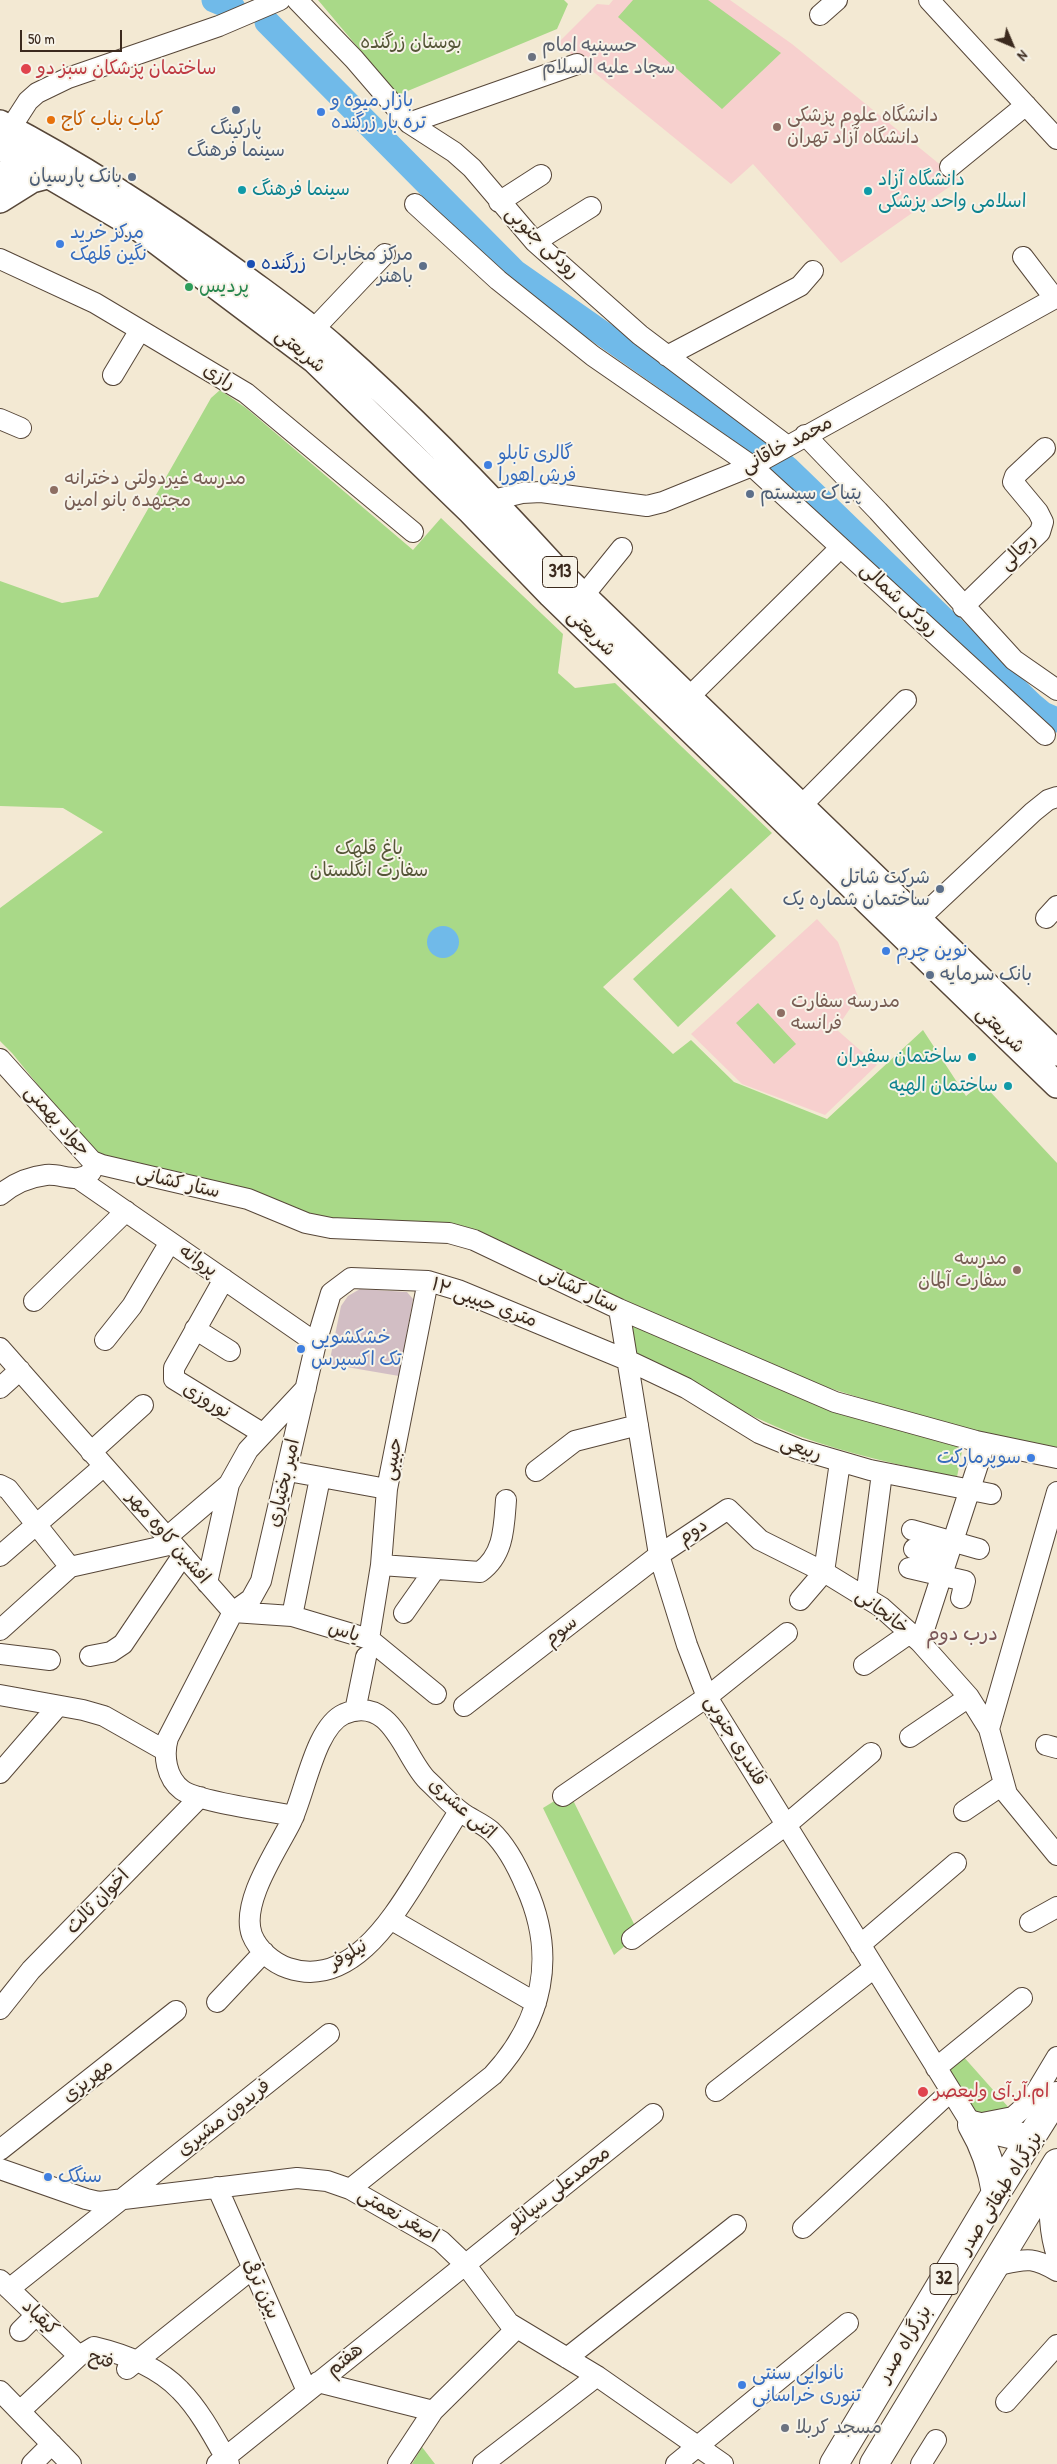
<!DOCTYPE html>
<html>
<head>
<meta charset="utf-8">
<style>
  body { margin:0 }
  #map { position:relative; width:1057px; height:2464px; overflow:hidden; background:#f3e9d3; font-family:"Patrick Hand",sans-serif }
  canvas { display:block }
  .north { position:absolute; left:987px; top:20px; width:50px; height:50px; -webkit-text-stroke:4px #f7f3e8; paint-order:stroke; rotate:135deg; font-size:14px; font-weight:700; line-height:20px; text-align:center; color:#3b2a1e }
  .north::after { content:''; display:block; margin:auto; width:18px; height:22px; background:#3b2a1e; clip-path:polygon(50% 0,100% 100%,50% 72%,0 100%) }
  .scale { position:absolute; left:20px; top:30px; width:102px; height:22px; box-sizing:border-box; border:2px solid #3b2a1e; border-top:0; padding-left:6px; font-size:15px; line-height:18px; white-space:nowrap; color:#3b2a1e; -webkit-text-stroke:4px #f7f3e8; paint-order:stroke }
</style>
</head>
<body>
<div id="map">
<canvas width="1057" height="2464"></canvas>
<div class="north">N</div>
<div class="scale">50 m</div>
</div>
<script>
const context = document.querySelector('canvas').getContext('2d');
context.lineJoin = 'round';
function fillPath(path, color) { context.fillStyle = color; context.fill(path, 'evenodd'); }
function trace(path, color, width, dash) { context.strokeStyle = color; context.lineWidth = width; context.lineCap = dash ? 'butt' : 'round'; context.setLineDash(dash || []); context.stroke(path); }
function label(font, color, halo, rows, align = 'center') {
  context.font = font + ' "Patrick Hand","Playpen Sans Arabic",sans-serif'; context.lineWidth = 4; context.setLineDash([]); context.textBaseline = 'middle'; context.strokeStyle = halo; context.fillStyle = color; for (const [text, x, y, turn = 0] of rows) {
    context.save(); context.translate(x, y); context.rotate((+turn || 0) * Math.PI / 180); context.textAlign = isNaN(turn) ? turn : align; if (halo) context.strokeText(text, 0, 0); context.fillText(text, 0, 0); context.restore();
  }
}
fillPath(new Path2D(`
  M613,0H730L792,44L959,180L841,263L753,164L731,184L558,43L597,4L609,5Z
  M817,919L838,942L858,997L836,1029L877,1065L825,1115L742,1084L691,1034Z`), '#f7d0ce');
fillPath(new Path2D(`
  M360,1289L407,1292L413,1299L399,1376L329,1364L341,1306L348,1296Z`), '#d2bec4');
fillPath(new Path2D(`
  M318,0H564L568,4L557,29L398,95Z
  M633,0H708L781,53L722,109L618,17Z
  M220,390L246,408L413,550L441,518L563,634L558,673L575,688L615,683L772,833L603,987L673,1054L691,1040L734,1082L827,1119L923,1030L966,1096L982,1083L1057,1163V1447L974,1434L801,1379L462,1227L318,1220L117,1161L90,1149L12,1053L0,1041V908L103,832L63,808L0,806V581L62,603L98,597L211,398Z
  M731,888L776,936L678,1027L633,979Z
  M758,1003L796,1044L774,1064L736,1023Z
  M630,1322L963,1446L957,1477C904,1466 847,1454 796,1435C740,1413 688,1382 636,1355Z
  M569,1792L639,1934L614,1955L543,1808Z
  M962,2055L1010,2109L977,2116L944,2068Z
  M422,2447L435,2464H412Z`), '#a9d988');
fillPath(new Path2D(`
  M427 942a16 16 0 1 1 32 0a16 16 0 1 1-32 0Z`), '#70bae9');
trace(new Path2D(`
  M214,0L233,8
  M267,22L515,272L746,434L787,468L1031,704L1043,714L1057,720`), '#70bae9', 25);
const minor = new Path2D(`
  M297,0L354,59L409,123L454,152L472,168L535,242L640,335L786,445
  M929,0L1057,139
  M820,15L837,0
  M409,123L577,64
  M10,129L28,101L37,93L68,78L219,26L280,0
  M950,167L1026,105
  M499,202L541,175
  M415,204L498,280L593,356L752,466L1045,735
  M535,242L591,207
  M1023,257L1055,299
  M0,259L95,303L246,393L413,532
  M313,330L385,254
  M667,356L800,286L813,271
  M113,375L140,330
  M0,419L21,428
  M805,435L878,511L1014,660L1057,690
  M493,500L522,493L541,492L647,506L663,502L752,466L1057,297
  M584,595L622,548
  M963,607L1040,532L1043,522L1038,512L1013,482L1015,476L1045,448
  M689,697L833,555
  M801,806L906,700
  M1046,918L1057,906
  M919,919L1033,812L1048,800L1057,797
  M0,1059L92,1161L102,1165L248,1199L306,1223L331,1228L449,1233L474,1240L619,1309L835,1402L976,1441L1057,1458
  M79,1179L316,1343
  M0,1195C13,1184 29,1177 46,1175C61,1173 79,1185 91,1172
  M224,1279L174,1368V1379L262,1433
  M34,1301L126,1211
  M619,1309L659,1555L687,1645L707,1697L972,2125L1013,2117L1030,2102L1057,2057
  M195,1329L230,1351
  M105,1340L132,1306L170,1242
  M0,1348L233,1612
  M0,1388L20,1370
  M91,1452L143,1405
  M288,1471L387,1489
  M536,1471L575,1441L638,1425
  M0,1485L8,1489L70,1567
  M912,1530L979,1549
  M167,1537L229,1484
  M914,1549L947,1557
  M0,1556L104,1466
  M381,1565L480,1572C504,1555 504,1527 506,1500
  M909,1568L965,1581L961,1598
  M207,1583L229,1484L248,1450L306,1388
  M866,1597L882,1473
  M800,1600L824,1572L840,1462
  M233,1612L292,1616L369,1639L436,1694
  M404,1613L435,1569
  M292,1616L320,1478
  M0,1630L70,1567L173,1544
  M369,1639L381,1565L387,1489L428,1281
  M920,1642L985,1443
  M0,1654L50,1660
  M90,1656L111,1652L123,1644L183,1555
  M864,1665L910,1633
  M0,1695L83,1710L104,1716L164,1750
  M464,1706L659,1555L728,1509L760,1540L824,1572L881,1607L920,1642L969,1697L989,1729L1007,1794L1057,1855
  M355,1711L366,1657
  M989,1729L1057,1492
  M910,1737L969,1697
  M1046,1745L1057,1748
  M0,1773L58,1706
  M563,1796L707,1697L787,1633
  M964,1811L1004,1784
  M294,1816C270,1811 198,1802 182,1790C166,1778 163,1755 168,1738L233,1612L251,1599L261,1581L316,1343L331,1293L351,1278L428,1281L458,1290L627,1360L686,1388L759,1433L798,1449L870,1470L991,1494
  M392,1920L536,2003
  M1030,1922L1057,1907
  M632,1939L786,1825L871,1753
  M860,1945L956,1863
  M217,2002L264,1952
  M0,2009L31,1970L200,1797
  M936,2068L1022,1998
  M716,2091L874,1968
  M0,2150L176,2011
  M0,2169L86,2199L99,2202L297,2178L327,2181L350,2189L441,2241L465,2264L509,2323L597,2376L723,2464
  M1050,2184C1049,2209 1049,2232 1057,2256
  M217,2187L307,2391
  M350,2189L493,2075C543,2020 557,1956 526,1887C518,1868 507,1846 491,1831C482,1823 470,1819 461,1812C449,1803 438,1790 427,1780C404,1757 392,1694 344,1714C315,1727 305,1794 291,1822C277,1850 240,1903 252,1935C258,1950 273,1963 288,1968C350,1989 392,1919 419,1876C432,1854 446,1833 459,1811
  M803,2228L950,2092
  M1003,2264C1028,2258 1035,2258 1057,2271
  M0,2280L79,2356
  M9,2289L329,2034
  M20,2331L36,2315
  M567,2358L736,2225
  M127,2369L252,2269
  M318,2382L433,2411
  M0,2391L71,2464
  M1006,2402L1057,2345
  M20,2411L79,2356L94,2347C124,2354 158,2367 180,2390C200,2410 215,2439 229,2464
  M32,2464L52,2444
  M217,2464L653,2114
  M398,2464L433,2411L517,2328
  M483,2464L597,2376
  M676,2464L848,2323
  M921,2464L936,2440`);
const major = new Path2D(`
  M0,123C85,167 165,220 242,276C273,299 306,322 335,348C413,417 486,492 556,569L1057,1053
  M0,147L140,229L314,360L471,512L551,595L1057,1085
  M0,191L25,139
  M0,200L32,180L51,175`);
const highway = new Path2D(`
  M972,2125C985,2147 992,2168 996,2193
  M972,2125L1030,2139
  M834,2464L996,2193L1057,2096
  M874,2464L1057,2163`);
trace(minor, '#574739', 22);
trace(major, '#574739', 28);
trace(highway, '#574739', 30);
trace(minor, '#fff', 20);
trace(major, '#fff', 25);
trace(highway, '#fff', 28);
for (const [x, y, r, color] of [
  [532,57,5,"#6b7280"],
  [26,69,6,"#e0444e"],
  [236,110,5,"#5c6f8a"],
  [321,112,5,"#3f7fe0"],
  [51,120,5,"#e8710a"],
  [777,127,5,"#8d6e63"],
  [132,177,5,"#5c6f8a"],
  [242,190,5,"#0f9aa8"],
  [868,191,5,"#0f9aa8"],
  [60,244,5,"#3f7fe0"],
  [251,264,5,"#1a4fb4"],
  [423,266,5,"#5c6f8a"],
  [189,287,5,"#2e9e5b"],
  [488,465,5,"#3f7fe0"],
  [54,490,5,"#8d6e63"],
  [750,494,5,"#5c6f8a"],
  [940,889,5,"#5c6f8a"],
  [886,951,5,"#3f7fe0"],
  [930,975,5,"#5c6f8a"],
  [781,1013,5,"#8d6e63"],
  [972,1057,5,"#0f9aa8"],
  [1008,1086,5,"#0f9aa8"],
  [1017,1270,5,"#8d6e63"],
  [301,1349,5,"#3f7fe0"],
  [1031,1458,5,"#3f7fe0"],
  [923,2092,6,"#e0444e"],
  [48,2177,5,"#3f7fe0"],
  [742,2385,5,"#3f7fe0"],
  [785,2428,5,"#6b7280"]
]) { const dot = new Path2D(); dot.arc(x, y, r, 0, 2 * Math.PI); context.fillStyle = color; context.fill(dot); trace(dot, '#f7f3e8', 2); }
for (const [x, y, w] of [
  [560,572,35],
  [944,2279,28]
]) { const box = new Path2D(); box.roundRect(x - w / 2, y - 15.5, w, 31, 4); context.fillStyle = '#f7f3e8'; context.fill(box); trace(box, '#3b2a1e', 1); }
label('bold 18px', '#3b2a1e', null, [
  ["313",560,572],
  ["32",944,2279]
]);
label('19px', '#565638', '#f7f3e8', [
  ["بوستان زرگنده",411,43],
  ["باغ قلهک",369,849],
  ["سفارت انگلستان",369,871]
]);
label('19px', '#5b616d', '#f7f3e8', [
  ["حسینیه امام",542,46],
  ["سجاد علیه السلام",542,68],
  ["مسجد کربلا",795,2428]
], 'left');
label('19px', '#be3a42', '#f7f3e8', [
  ["ساختمان پزشکان سبز دو",37,69],
  ["ام.آر.آی ولیعصر",934,2092]
], 'left');
label('19px', '#366cbe', '#f7f3e8', [
  ["بازار میوه و",331,101],
  ["تره بار زرگنده",331,123],
  ["مرکز خرید",70,233],
  ["نگین قلهک",70,255],
  ["گالری تابلو",498,454],
  ["فرش اهورا",498,476],
  ["نوین چرم",896,951],
  ["خشکشویی",311,1338],
  ["تک اکسپرس",311,1360],
  ["سوپرمارکت",1021,1458,"right"],
  ["سنگک",58,2177],
  ["نانوایی سنتی",752,2374],
  ["تنوری خراسانی",752,2396]
], 'left');
label('19px', '#785e54', '#f7f3e8', [
  ["دانشگاه علوم پزشکی",787,116],
  ["دانشگاه آزاد تهران",787,138],
  ["مدرسه غیردولتی دخترانه",64,479],
  ["مجتهده بانو امین",64,501],
  ["مدرسه سفارت",791,1002],
  ["فرانسه",791,1024],
  ["مدرسه",1007,1259,"right"],
  ["سفارت آلمان",1007,1281,"right"]
], 'left');
label('19px', '#c56008', '#f7f3e8', [
  ["کباب بناب کاج",61,120]
], 'left');
label('19px', '#4e5e75', '#f7f3e8', [
  ["پارکینگ",236,129,"center"],
  ["سینما فرهنگ",236,151,"center"],
  ["بانک پارسیان",122,177],
  ["مرکز مخابرات",413,255],
  ["باهنر",413,277],
  ["پتیاک سیستم",760,494,"left"],
  ["شرکت شاتل",930,878],
  ["ساختمان شماره یک",930,900],
  ["بانک سرمایه",940,975,"left"]
], 'right');
label('19px', '#0d838f', '#f7f3e8', [
  ["دانشگاه آزاد",878,180],
  ["اسلامی واحد پزشکی",878,202],
  ["سینما فرهنگ",252,190],
  ["ساختمان سفیران",962,1057,"right"],
  ["ساختمان الهیه",998,1086,"right"]
], 'left');
label('19px', '#3b2a1e', '#f7f3e8', [
  ["رودکی جنوبی",542,243,44],
  ["شریعتی",300,351,39],
  ["رازی",219,377,31],
  ["محمد خاقانی",787,445,-28],
  ["رجالی",1018,552,-45],
  ["رودکی شمالی",899,600,43],
  ["شریعتی",591,633,44],
  ["شریعتی",1000,1030,44],
  ["جواد بهمنی",57,1121,48],
  ["ستار کشانی",178,1183,13],
  ["پروانه",198,1261,35],
  ["ستار کشانی",579,1290,25],
  ["۱۲ متری حبیبی",484,1303,20],
  ["نوروزی",207,1401,31],
  ["ربیعی",801,1449,19],
  ["حبیبی",393,1459,-79],
  ["امیر بختیاری",284,1483,-77],
  ["دوم",693,1532,-34],
  ["افشین کاوه مهر",168,1538,49],
  ["خانجانی",882,1612,38],
  ["سوم",561,1631,-38],
  ["یاس",344,1632,17],
  ["قلندری جنوبی",735,1741,59],
  ["اثنی عشری",462,1809,41],
  ["اخوان ثالث",98,1902,-46],
  ["نیلوفر",348,1955,-31],
  ["مهریزی",88,2081,-38],
  ["فریدون مشیری",224,2118,-38],
  ["محمدعلی سپانلو",559,2189,-38],
  ["بزرگراه طبقاتی صدر",1001,2193,-58],
  ["اصغر نعمتی",398,2216,30],
  ["بیژن ترقی",261,2289,66],
  ["کیقباد",40,2318,44],
  ["بزرگراه صدر",905,2344,-59],
  ["فتح",101,2360,16],
  ["هفتم",345,2360,-39]
]);
label('19px', '#164399', '#f7f3e8', [
  ["زرگنده",261,264]
], 'left');
label('19px', '#27864d', '#f7f3e8', [
  ["پردیس",199,287]
], 'left');
label('20px', '#7b5758', '#f7f3e8', [
  ["درب دوم",962,1635]
]);
</script>
</body>
</html>
